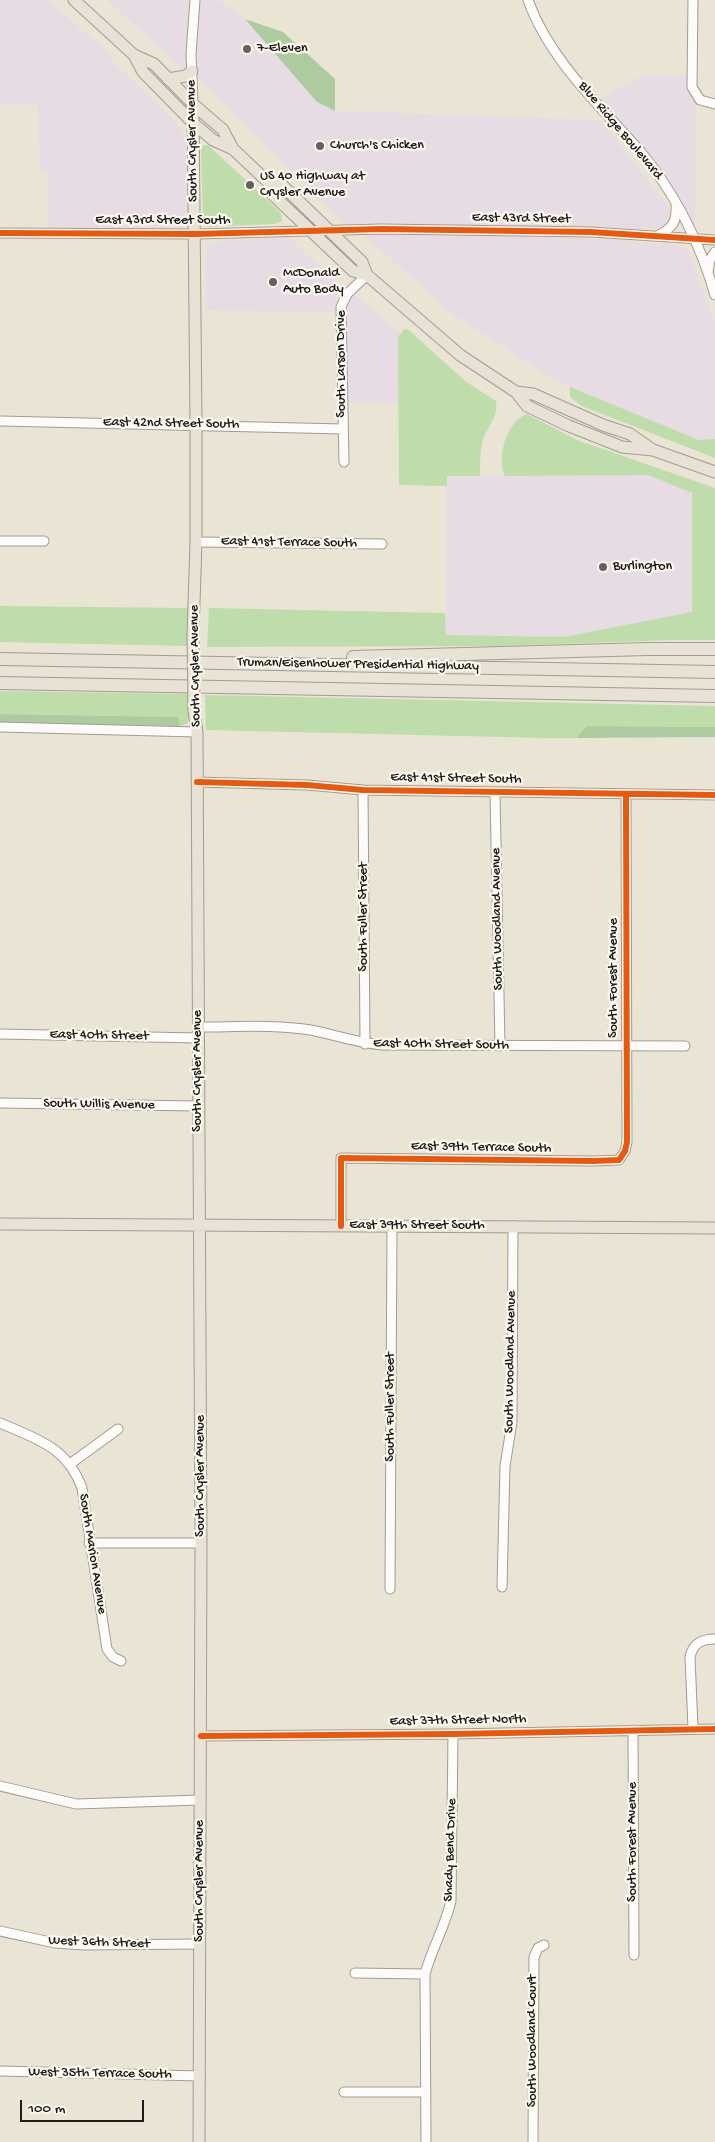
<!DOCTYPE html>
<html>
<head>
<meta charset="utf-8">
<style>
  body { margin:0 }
  #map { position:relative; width:715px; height:2142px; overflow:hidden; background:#eae4d5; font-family:"Gochi Hand",sans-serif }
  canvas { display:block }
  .scale { position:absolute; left:20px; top:2100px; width:124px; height:22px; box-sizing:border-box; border:2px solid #1c1c1c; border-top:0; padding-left:6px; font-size:15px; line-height:18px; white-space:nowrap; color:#1c1c1c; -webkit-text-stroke:4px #fbf7ec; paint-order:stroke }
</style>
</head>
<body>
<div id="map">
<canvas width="715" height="2142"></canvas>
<div class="scale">100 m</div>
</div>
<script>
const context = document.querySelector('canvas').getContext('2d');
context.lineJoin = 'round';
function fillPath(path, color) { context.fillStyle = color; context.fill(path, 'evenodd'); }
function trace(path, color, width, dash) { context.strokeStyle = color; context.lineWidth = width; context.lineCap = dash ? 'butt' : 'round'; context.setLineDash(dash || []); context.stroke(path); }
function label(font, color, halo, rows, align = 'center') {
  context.font = font + ' "Gochi Hand",sans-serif'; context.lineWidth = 4.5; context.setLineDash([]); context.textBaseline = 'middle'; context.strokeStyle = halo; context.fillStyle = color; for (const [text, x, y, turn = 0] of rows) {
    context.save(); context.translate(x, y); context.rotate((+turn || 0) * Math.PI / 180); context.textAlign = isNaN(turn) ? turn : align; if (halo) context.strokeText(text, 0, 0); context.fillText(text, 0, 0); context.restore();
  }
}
fillPath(new Path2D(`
  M0,0H49L87,35L99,43L116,65L175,121L183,133L186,146L187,220L185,226L177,230L48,228V172L40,171L38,105H0Z
  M107,0H189L187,66L185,71Z
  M199,0H218L245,19L335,111L600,120L668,206L672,219L667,227L641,229L344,224L198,78Z
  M642,75H686L689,90L696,101L695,224L669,182L602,98Z
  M363,234L578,238L681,245L689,252L715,323V439L699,440L570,387L544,373L451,313Z
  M288,237L342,287L336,297L335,312L205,310L206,248L211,242Z
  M352,293L400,333L398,337V403L346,402L344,327L346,305Z
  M648,475L693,493V612L564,637L446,635L447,476Z`), '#e7dbe4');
fillPath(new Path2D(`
  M204,145H208L281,213L282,221L274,224L207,227L203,225L201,148Z
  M404,329L409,330L465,381L496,401C499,415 488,426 483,439C480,451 480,463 480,476H447V486L399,485L398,337Z
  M570,387L699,440L715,439V458L582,406L570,397Z
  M527,414L577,440L715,488V640H675L497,646L207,647L209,608L445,613L446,635L564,637L692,612V493L648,475L505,476C496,458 507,420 527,414Z
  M0,606L190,608L188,646L0,642Z
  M0,691L189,694L188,722L187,724L180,726L177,717L0,714Z
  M205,695L715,706V727L587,726L576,738H544L206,730Z`), '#bfdcab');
fillPath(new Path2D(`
  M245,19L283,32L335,79V111L317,102Z
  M0,714L178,717L180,726L0,723Z
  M587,726L715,727V737L576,738Z`), '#aecba0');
const minor = new Path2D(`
  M528,0C549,59 599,105 640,151C675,193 700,243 715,295
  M693,0L692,87L700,100L715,104
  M193,104L191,54L195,0
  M0,233L196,234L381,229L591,232L715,240
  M657,236C673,228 677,222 676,204
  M708,272L710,260L715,252
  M0,421L343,429
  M344,462L341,307L347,294L367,275
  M0,541H44
  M196,542L382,544
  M0,727L197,732
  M197,782L307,785L363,790L715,795
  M363,790L365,1044
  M495,792L500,1046
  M198,1027C235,1027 274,1024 311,1030C335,1035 358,1043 383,1045L685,1046
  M0,1034L198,1038
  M0,1103L198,1106
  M341,1226V1158L593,1161L619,1160L625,1151L627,1142L626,794
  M0,1423C37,1439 67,1447 82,1488L107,1649L113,1657L121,1661
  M70,1464L118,1429
  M89,1543H201
  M502,1587L505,1466L512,1422L513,1226
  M390,1589L392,1226
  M693,1728L690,1657C693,1643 702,1639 715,1639
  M633,1730L634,1955
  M201,1736L453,1734L715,1729
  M0,1786L76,1804L200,1800
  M0,1931L55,1943L84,1945L200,1944
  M355,1973L425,1974
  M0,2071L200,2076
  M344,2092H426
  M426,2142L425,1974C432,1948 445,1927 451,1901L453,1734
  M533,2142L534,1957L538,1948L544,1945`);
const major = new Path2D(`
  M74,0L134,55L143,72L193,123L213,140L233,149
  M134,55L154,64L193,104L223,130L233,149L268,182L283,186L362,262L367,275
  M168,79L186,76L192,71
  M193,104L196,424V542L193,633
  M268,182L272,194L353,271L367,275L460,355L516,392L527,406L569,426L622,447L653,450
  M516,392L533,394L603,425L630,434L653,450L715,472
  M194,711L197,732L201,1543L199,2142
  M0,1224L715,1228`);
const highway = new Path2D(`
  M353,657L648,649H715
  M0,659L715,672
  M0,683L715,696`);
trace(minor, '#a09c94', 11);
trace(major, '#a09c94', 13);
trace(highway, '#a09c94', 14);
trace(minor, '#fcfbf9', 9);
trace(major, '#e8e1d5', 11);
trace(highway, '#e8e1d5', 12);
const majorBridge = new Path2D(`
  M193,633L194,711`);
trace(majorBridge, '#a09c94', 13, []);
trace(majorBridge, '#e8e1d5', 11);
trace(new Path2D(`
  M0,233L196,234L381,229L591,232L715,240
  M197,782L307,785L363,790L715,795
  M341,1226V1158L593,1161L619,1160L625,1151L627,1142L626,794
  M201,1736L453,1734L715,1729`), '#e8590c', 6);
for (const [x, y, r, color] of [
  [247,49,5,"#64625d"],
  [320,146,5,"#64625d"],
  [250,185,5,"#64625d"],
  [273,282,5,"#64625d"],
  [603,567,5,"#64625d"]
]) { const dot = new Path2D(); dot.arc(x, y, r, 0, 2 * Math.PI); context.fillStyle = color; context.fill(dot); trace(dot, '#fbf7ec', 2); }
label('14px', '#1c1c1c', '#fbf7ec', [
  ["7-Eleven",257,49],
  ["Church's Chicken",330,146],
  ["US 40 Highway at",260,177],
  ["Crysler Avenue",260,193],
  ["McDonald",283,274],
  ["Auto Body",283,290],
  ["Burlington",613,567]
], 'left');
label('14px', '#1c1c1c', '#fbf7ec', [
  ["Blue Ridge Boulevard",620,131,50],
  ["South Crysler Avenue",193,141,-91],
  ["East 43rd Street",521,219,1],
  ["East 43rd Street South",163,221],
  ["South Larson Drive",342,364,-90],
  ["East 42nd Street South",171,424,1],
  ["East 41st Terrace South",289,543,1],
  ["Truman/Eisenhower Presidential Highway",358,665,1],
  ["South Crysler Avenue",196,666,-91],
  ["East 41st Street South",456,779,1],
  ["South Fuller Street",364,917,-90],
  ["South Woodland Avenue",498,919,-91],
  ["South Forest Avenue",614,978,-90],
  ["East 40th Street",99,1036,1],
  ["East 40th Street South",441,1045,1],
  ["South Crysler Avenue",198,1071,-90],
  ["South Willis Avenue",99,1105,1],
  ["East 39th Terrace South",481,1148,1],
  ["East 39th Street South",417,1226],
  ["South Woodland Avenue",511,1362,-89],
  ["South Fuller Street",391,1407,-90],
  ["South Crysler Avenue",201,1476,-90],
  ["South Marion Avenue",92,1554,81],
  ["East 37th Street North",458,1721,-1],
  ["South Forest Avenue",633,1842,-90],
  ["Shady Bend Drive",451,1850,-88],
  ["South Crysler Avenue",200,1881,-90],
  ["West 36th Street",99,1943,2],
  ["South Woodland Court",533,2041,-90],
  ["West 35th Terrace South",100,2074,1]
]);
</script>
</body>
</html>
